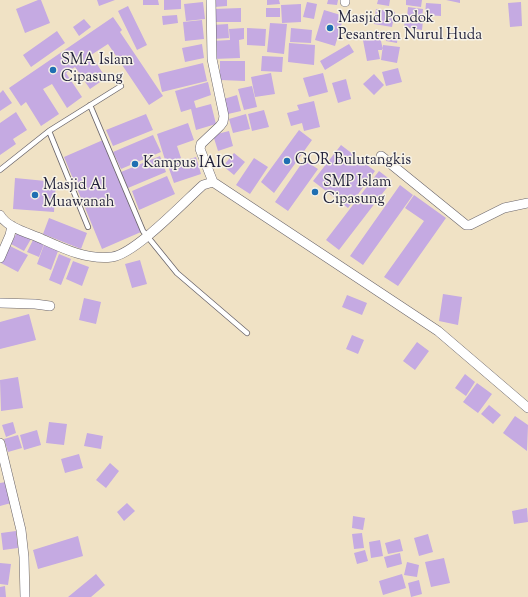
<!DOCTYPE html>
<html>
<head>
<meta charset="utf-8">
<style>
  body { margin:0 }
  canvas { display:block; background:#f0e2c5 }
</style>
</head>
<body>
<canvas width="528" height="597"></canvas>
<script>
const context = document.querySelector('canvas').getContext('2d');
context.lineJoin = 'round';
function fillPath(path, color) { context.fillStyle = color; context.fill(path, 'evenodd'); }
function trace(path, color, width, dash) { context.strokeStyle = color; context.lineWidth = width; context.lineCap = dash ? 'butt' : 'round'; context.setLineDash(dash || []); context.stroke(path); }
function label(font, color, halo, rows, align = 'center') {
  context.font = font + ' "Sorts Mill Goudy",serif'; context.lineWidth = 3; context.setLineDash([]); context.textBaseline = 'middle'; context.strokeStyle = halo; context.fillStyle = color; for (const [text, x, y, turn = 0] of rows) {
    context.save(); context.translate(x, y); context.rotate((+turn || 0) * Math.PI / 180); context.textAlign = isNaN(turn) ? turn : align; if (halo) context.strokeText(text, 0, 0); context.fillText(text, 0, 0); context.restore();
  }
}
fillPath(new Path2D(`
  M38,0H41L50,23L25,33L16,9Z
  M97,0H115L99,6Z
  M143,0H158L159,5H143Z
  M164,0H181V9L164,10Z
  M214,0H227V6L214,7Z
  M267,0H279L280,4L267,5Z
  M328,0H338L337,5L327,4Z
  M378,0H390L389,6L377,4Z
  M406,0H422L421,7L406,5Z
  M446,0H460V3Z
  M203,2L205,19L186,21L184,4Z
  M307,2L317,4L314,19L303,17Z
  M521,2L522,26L510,27L508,3Z
  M426,3L441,4V16L425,15Z
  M301,4V22L282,23L281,5Z
  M128,6L147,45L137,50L118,11Z
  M408,7L423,9L422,19L407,17Z
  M241,8V22H213V9Z
  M266,8H280V17H266Z
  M376,9L395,12L392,27L374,24Z
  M324,10L344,16L335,46L315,40Z
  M177,15L178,23L163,25L162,16Z
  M113,17L122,30L120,32L163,96L149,105L108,44L91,55L106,78L90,89L75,67L66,73L82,97L67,108L52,84L43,89L59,114L41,126L26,102L21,106L9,88Z
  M84,19L91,27L79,36L73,27Z
  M405,19L423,21L422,30L404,27Z
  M202,20L204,39L185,41L183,22Z
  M270,23L287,24L284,54L267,52Z
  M228,24L229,38L213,39L212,25Z
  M244,28V39L239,40L240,58L213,59L212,41L230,40L229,29Z
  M247,28L266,29L265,46L247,45Z
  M291,28L312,30L311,43L290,42Z
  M57,31L65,43L31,67L23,55Z
  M379,32L383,50H378L380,59L367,61L362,35Z
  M387,33L398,34L397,43L386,41Z
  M289,43L315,45L314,65L288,62Z
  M202,44L204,58L185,62L182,48Z
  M349,44L354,52L325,70L320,61Z
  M383,45L400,47L397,63L381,60Z
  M262,56L283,57L282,72L261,71Z
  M220,61H245V81L220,80Z
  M203,63L207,81L162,92L158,74Z
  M398,68L402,82L386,86L382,72Z
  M271,73L275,94L255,97L251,77Z
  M323,73L328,92L309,97L303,78Z
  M374,74L384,85L374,95L363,84Z
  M346,79L351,99L338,103L332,83Z
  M208,82L211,95L194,101L196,108L211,104L216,124L196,130L191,109L181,112L175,91Z
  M252,86L257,107L244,110L238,89Z
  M3,90L12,103L0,111V93Z
  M237,95L241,111L228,114L224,99Z
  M314,101L320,127L304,131L302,123L291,126L287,113L299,110L297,105Z
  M264,110L269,127L252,131L248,114Z
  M16,112L27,130L13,139L16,144L0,155V123Z
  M146,114L153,130L113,146L106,130Z
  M246,114L250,129L233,133L229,119Z
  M188,123L194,140L177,146L181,158L166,163L157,134Z
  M299,130L312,140L274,193L261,182Z
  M229,131L233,146L218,151L213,135Z
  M153,135L161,152L121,169L113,152Z
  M103,140L141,232L102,249L64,157Z
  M341,145L375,171L348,208L313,181Z
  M234,153L245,162L234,175L223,166Z
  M160,156L166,172L128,188L121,172Z
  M196,157L201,174L174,183L168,166Z
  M254,158L268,167L250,194L236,185Z
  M304,160L318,169L288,211L275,202Z
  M379,171L392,181L339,250L326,240Z
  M167,176L175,194L139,210L132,191Z
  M15,178L56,182L54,212L13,209Z
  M400,185L413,195L363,265L350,256Z
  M414,195L446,218L398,286L384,277L424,221L405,208Z
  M49,218L87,233L81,249L43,234Z
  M17,232L31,239L24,251L11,244Z
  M33,240L44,244L39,257L27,252Z
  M44,245L58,251L51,270L37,264Z
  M10,246L28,255L18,272L1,263Z
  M59,254L71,259L61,285L49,280Z
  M140,260L147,284L132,288L125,264Z
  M73,261L89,267L82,286L66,279Z
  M443,294L462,297L458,325L439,321Z
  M347,295L367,303L362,315L342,307Z
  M84,298L101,302L96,324L79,320Z
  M29,314L36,340L0,349V322Z
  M352,335L364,340L358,354L346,349Z
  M417,342L429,351L415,370L403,361Z
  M465,374L475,382L466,396L455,388Z
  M18,377L23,408L1,411L0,380Z
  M477,383L492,394L478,413L463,402Z
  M489,405L501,415L493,424L481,414Z
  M515,416L528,425L527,451L503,433Z
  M13,422L16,433L6,437L2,425Z
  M49,422L67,424L64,445L46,443Z
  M37,430L41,445L24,450L20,435Z
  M87,433L103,436L101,449L84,446Z
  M18,435L22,448L8,452L4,439Z
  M79,454L83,468L65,473L61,459Z
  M110,463L119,471L106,488L96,480Z
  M6,482L11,503L0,506V483Z
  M127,503L135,511L124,521L117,512Z
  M527,508L528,522L514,524L512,511Z
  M353,516L365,518L363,530L352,528Z
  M16,531L18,548L3,550L1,533Z
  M362,533L364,548L354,549L352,534Z
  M428,534L433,552L419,556L414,538Z
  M78,536L83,556L38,569L33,550Z
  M400,539L403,551L388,554L385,543Z
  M380,540L383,556L371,558L369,542Z
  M365,550L368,561L357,564L354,553Z
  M400,553L402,564L387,568L384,557Z
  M444,558L450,583L431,587L425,562Z
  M407,562L419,565L417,577L404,575Z
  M0,563L11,564L8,585L0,584Z
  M96,574L105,585L91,597H68Z
  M402,574L406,588L383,595L379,581Z
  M419,580L422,594L411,597L408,583Z
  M5,586L6,597H0V587Z`), '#c5aae2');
const lane = new Path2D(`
  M90,105L143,231L177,273L247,333
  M49,131L88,227
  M0,170L49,131L121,86`);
const street = new Path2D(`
  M211,0L212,59L224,116L223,122L220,126L201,144L200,149L213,182
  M345,2V0
  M381,156L466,225H470L504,208L528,203
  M0,215C7,228 29,233 42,239C64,249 87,260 112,257C135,254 184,202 203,185L213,182L438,331L528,408
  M0,258L10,235L12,226
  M0,303L35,304L50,306
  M0,443L21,530L24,557L25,597`);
trace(lane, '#6a656b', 6);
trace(street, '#6a656b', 10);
trace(lane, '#fff', 4.5);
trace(street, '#fff', 9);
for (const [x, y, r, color] of [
  [330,28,4,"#1f6fb2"],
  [53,70,4,"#1f6fb2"],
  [287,161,4,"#1f6fb2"],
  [135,164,4,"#1f6fb2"],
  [315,192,4,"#1f6fb2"],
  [35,195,4,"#1f6fb2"]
]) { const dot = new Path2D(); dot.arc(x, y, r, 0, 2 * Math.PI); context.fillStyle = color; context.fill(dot); trace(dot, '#f7f3e8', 1.5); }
label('15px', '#22223b', '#f7f3e8', [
  ["Masjid Pondok",338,19],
  ["Pesantren Nurul Huda",338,36],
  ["SMA Islam",61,61],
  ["Cipasung",61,78],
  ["GOR Bulutangkis",295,161],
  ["Kampus IAIC",143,164],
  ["SMP Islam",323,183],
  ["Cipasung",323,200],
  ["Masjid Al",43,186],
  ["Muawanah",43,203]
], 'left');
</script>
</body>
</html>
